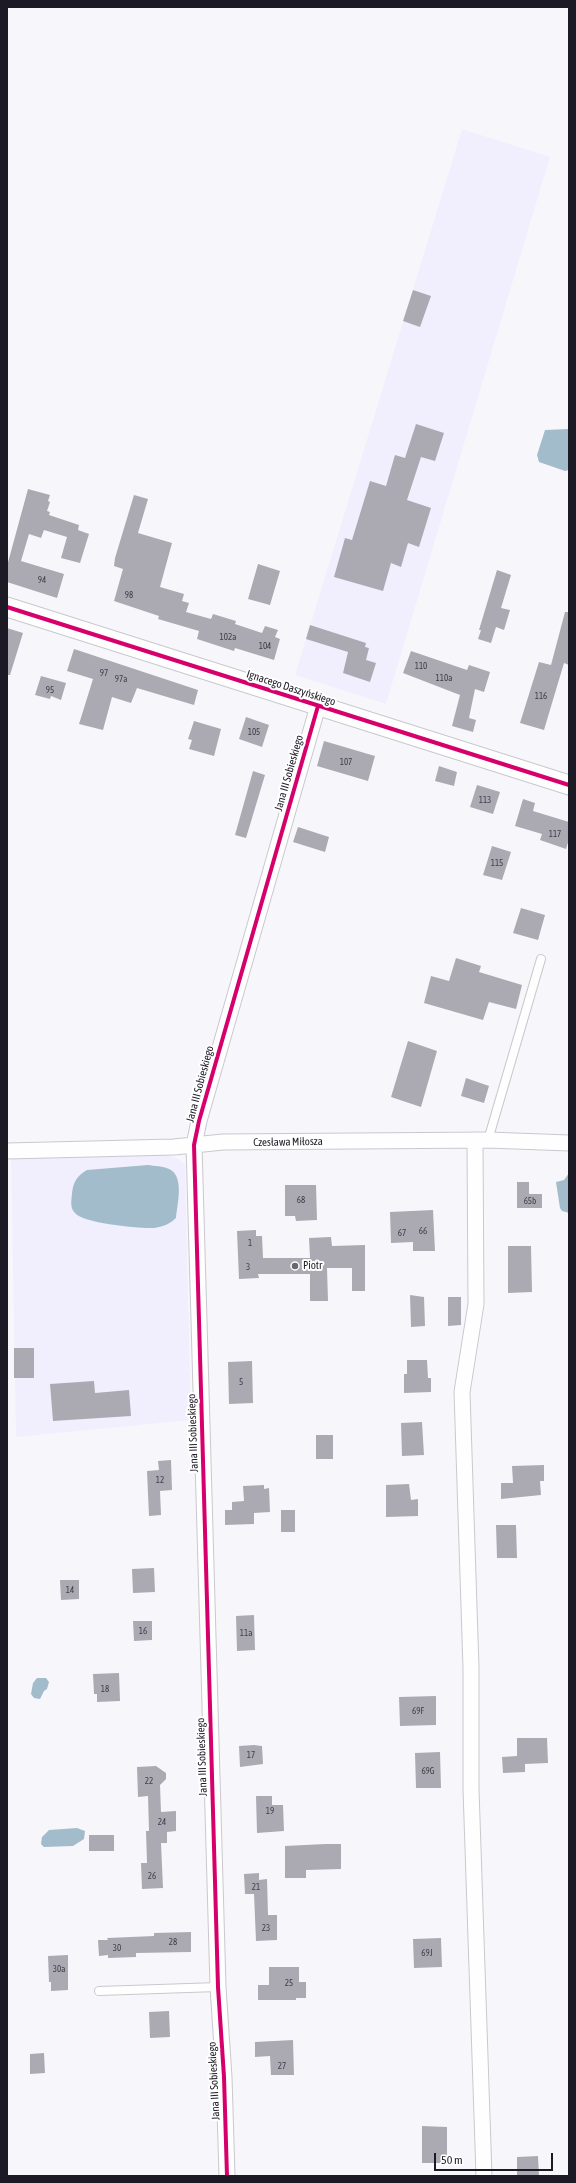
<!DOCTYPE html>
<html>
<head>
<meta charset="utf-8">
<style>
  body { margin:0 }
  #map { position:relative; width:576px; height:2183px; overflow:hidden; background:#f7f7fb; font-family:"Asap Condensed",sans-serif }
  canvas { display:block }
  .frame { position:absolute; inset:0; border:8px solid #1c1a24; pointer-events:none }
  .scale { position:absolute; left:434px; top:2153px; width:119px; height:18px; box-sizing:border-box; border:2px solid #1c1a24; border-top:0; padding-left:5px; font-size:12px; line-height:14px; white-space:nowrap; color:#1c1a24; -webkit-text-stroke:3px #fff; paint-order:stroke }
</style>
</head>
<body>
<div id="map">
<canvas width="576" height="2183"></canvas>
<div class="frame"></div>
<div class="scale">50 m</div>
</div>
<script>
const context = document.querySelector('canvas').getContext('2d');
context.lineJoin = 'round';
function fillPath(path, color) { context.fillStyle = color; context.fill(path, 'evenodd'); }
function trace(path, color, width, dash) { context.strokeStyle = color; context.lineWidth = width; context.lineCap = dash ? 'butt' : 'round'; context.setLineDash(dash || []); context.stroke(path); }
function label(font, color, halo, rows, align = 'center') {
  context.font = font + ' "Asap Condensed",sans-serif'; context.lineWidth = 4; context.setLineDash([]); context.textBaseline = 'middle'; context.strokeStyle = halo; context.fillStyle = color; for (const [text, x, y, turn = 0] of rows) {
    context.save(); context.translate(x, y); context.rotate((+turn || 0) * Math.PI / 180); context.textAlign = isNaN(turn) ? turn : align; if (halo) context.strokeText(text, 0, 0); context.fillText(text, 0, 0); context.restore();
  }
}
fillPath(new Path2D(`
  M462,129L550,157L386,704L295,675Z
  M169,1155L178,1159L185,1165L191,1420L16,1437L11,1158Z`), '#f1effd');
fillPath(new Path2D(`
  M569,429V470L565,471L539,462L537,455L545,430Z
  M148,1165C154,1166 163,1166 169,1169C185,1176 177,1205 176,1218C170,1224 162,1227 154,1228C140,1229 85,1223 76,1214C70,1209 71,1202 72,1194C73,1182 77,1176 87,1170Z
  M569,1173V1213L562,1211L560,1208L556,1182L564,1180Z
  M37,1678H46L49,1682L47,1689L44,1691L40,1699L34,1698L31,1694L33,1683Z
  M77,1828L85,1831L84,1839L73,1846L44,1847L41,1844L42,1837L49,1830Z`), '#a2bccb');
fillPath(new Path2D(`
  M413,290L431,296L420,327L403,321Z
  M416,424L444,433L435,461L421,457L407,500L431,508L419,547L408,543L401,567L391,563L383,591L334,577L345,538L352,540L370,481L386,486L395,455L405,458Z
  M28,489L50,495L48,501L50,502L47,511L50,512L49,515L79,525L78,530L89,534L80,563L61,558L67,537L44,530L41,538L29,534L21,561L64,574L57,598L7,582V566Z
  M134,495L148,499L138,533L172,543L160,587L184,594L182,601L189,603L186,612L211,619L213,614L236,621L235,624L262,633L265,626L278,630L275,637L280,639L274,660L235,648L234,651L197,639L199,631L158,619L159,616L114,601L123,569L114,566L115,558Z
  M258,564L280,571L270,605L248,599Z
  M497,570L511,575L501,608L510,610L504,630L496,627L491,643L478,639L481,630H479Z
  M565,612H569V665L564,663L544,730L520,723L539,662L551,665Z
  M310,625L366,643L365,647L369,648L366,660L376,663L370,682L343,673L348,652L306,639Z
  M7,628L23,633L10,675H7Z
  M74,649L198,690L194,705L137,688L131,703L112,697L103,730L79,724L93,679L67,671Z
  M411,651L467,670L469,665L490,672L484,692L475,689L469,718L476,720L473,732L452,726L460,695L403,673Z
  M41,676L66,683L61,700L51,696L50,699L35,695Z
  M246,717L269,725L262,747L239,739Z
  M194,721L221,729L214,756L189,749L192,740L188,739Z
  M324,741L375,756L368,781L317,766Z
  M439,766L457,772L454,786L435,781Z
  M253,771L265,775L246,838L235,835Z
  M477,785L500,792L493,814L470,807Z
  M523,799L535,803L533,811L569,822V839L566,849L540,840L542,834L515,826Z
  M298,827L329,837L325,852L293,842Z
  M492,846L511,852L502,880L483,875Z
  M521,908L545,915L538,940L513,933Z
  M456,958L481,966L479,972L522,985L516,1009L489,1002L483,1020L424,1003L431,976L449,981Z
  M408,1041L437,1051L421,1107L391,1097Z
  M466,1078L489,1086L484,1103L461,1096Z
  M517,1182H529V1194H542V1208H517Z
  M285,1185H316L317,1220L296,1221L295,1216H285Z
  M433,1210L435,1251H413V1242L391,1243L390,1212Z
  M256,1230V1236H262L263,1258H310L309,1238L331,1237L332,1246L365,1245V1291H352V1268H327L328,1301H310V1274H258L259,1278L239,1279L237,1231Z
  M508,1246H531L532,1292L508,1293Z
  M410,1295L424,1297L425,1326L411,1327Z
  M448,1297H461V1325L448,1326Z
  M14,1348H34V1378H14Z
  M407,1360H427L428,1378H431V1392L404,1393V1374H407Z
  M252,1361L253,1403L229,1404L228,1362Z
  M94,1381L95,1393L129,1390L131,1416L53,1421L50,1384Z
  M422,1422L424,1455L402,1456L401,1423Z
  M316,1435H333V1459H316Z
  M171,1460L172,1490L160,1491L161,1515L149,1516L147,1471L159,1470L158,1461Z
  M544,1465V1481H540L541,1495L501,1499V1483H513L512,1466Z
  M409,1484L411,1500L418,1499V1516L386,1517V1485Z
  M264,1485V1489L269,1488L270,1512L254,1513V1524L225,1525V1510H232V1502L244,1501L243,1486Z
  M281,1510H295V1532H281Z
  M496,1525H516L517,1558H497Z
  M154,1568L155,1592L133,1593L132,1569Z
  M60,1580H79V1599L61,1600Z
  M254,1615L255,1650L237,1651L236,1616Z
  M133,1621H152V1640L134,1641Z
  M119,1673L120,1701L97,1702V1694H94L93,1674Z
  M436,1696V1725L400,1726L399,1697Z
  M517,1738H547L548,1763L525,1764V1772L503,1773L502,1757L517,1756Z
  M254,1745L262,1746L263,1764L240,1767L239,1746Z
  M440,1752L441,1788H416L415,1753Z
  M156,1766L166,1773V1779L160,1785L161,1812L176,1811V1831L167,1832V1843H161L163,1888L142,1889L141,1863H147L146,1831H149L148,1796L138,1797L137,1767Z
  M256,1796H272V1805H283L284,1831L257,1833Z
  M89,1835H114V1851H89Z
  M325,1844H341V1869L306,1870V1878H285V1846Z
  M259,1873V1880L267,1879L268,1915H277V1940L256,1941L254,1894H245L244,1874Z
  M191,1932V1952L136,1953V1957L108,1958V1955L99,1956L98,1940H108L107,1938L154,1936V1933Z
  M441,1938L442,1967L414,1968L413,1939Z
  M68,1955V1990L51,1991V1982H49L48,1956Z
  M269,1967H299V1982H306V1998H296V2000H258V1985H269Z
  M169,2011L170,2037L150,2038L149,2012Z
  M293,2040L294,2075H271L270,2056L255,2057V2042Z
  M44,2053L45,2073L30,2074V2054Z
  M422,2126L447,2127V2163H422Z
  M538,2156L539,2176H517V2157Z`), '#abaab2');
const service = new Path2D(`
  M488,1140L541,959
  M99,1991L218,1987`);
const minor = new Path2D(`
  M475,1140L476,1304L462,1392L471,1668V1789L484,2176
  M7,1151L174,1147L223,1142L488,1140L569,1143
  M227,2176L224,2077L218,1987L194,1145L199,1121L318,706`);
const tertiary = new Path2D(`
  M7,607L569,785`);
trace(service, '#c9c8cf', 10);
trace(minor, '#c9c8cf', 17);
trace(tertiary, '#c9c8cf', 21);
trace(service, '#fefefe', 8);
trace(minor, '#fefefe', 15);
trace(tertiary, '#fefefe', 19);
trace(new Path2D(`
  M7,607L569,785
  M227,2176L224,2077L218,1987L194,1145L199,1121L318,706`), '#d6006c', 4);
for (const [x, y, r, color] of [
  [295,1266,4,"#69676f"]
]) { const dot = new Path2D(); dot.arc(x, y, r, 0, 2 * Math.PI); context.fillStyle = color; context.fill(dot); trace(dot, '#fff', 1.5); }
label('9px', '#403e48', null, [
  ["94",42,580],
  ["98",129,595],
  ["102a",228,637],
  ["104",265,646],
  ["110",421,666],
  ["97",104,673],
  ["110a",444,678],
  ["97a",121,679],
  ["95",50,690],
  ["116",541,696],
  ["105",254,732],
  ["107",346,762],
  ["113",485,800],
  ["117",555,834],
  ["115",497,863],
  ["68",301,1200],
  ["65b",530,1201],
  ["66",423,1231],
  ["67",402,1233],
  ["1",250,1243],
  ["3",248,1267],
  ["5",241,1382],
  ["12",160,1480],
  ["14",70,1590],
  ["16",143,1631],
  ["11a",246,1633],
  ["18",105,1689],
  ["69F",418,1711],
  ["17",251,1755],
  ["69G",428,1771],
  ["22",149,1781],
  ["19",270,1811],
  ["24",162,1822],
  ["26",152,1876],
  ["21",256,1887],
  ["23",266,1928],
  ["28",173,1942],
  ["30",117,1948],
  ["69J",427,1953],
  ["30a",59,1969],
  ["25",289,1983],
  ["27",282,2066]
]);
label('11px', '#1c1a24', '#fff', [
  ["Ignacego Daszyńskiego",291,688,18],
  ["Jana III Sobieskiego",289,773,-74],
  ["Jana III Sobieskiego",200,1084,-75],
  ["Czesława Miłosza",288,1142,-1],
  ["Jana III Sobieskiego",193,1433,-92],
  ["Jana III Sobieskiego",202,1757,-92],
  ["Jana III Sobieskiego",214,2081,-93]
]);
label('11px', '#1c1a24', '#fff', [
  ["Piotr",303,1266]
], 'left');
</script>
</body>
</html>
